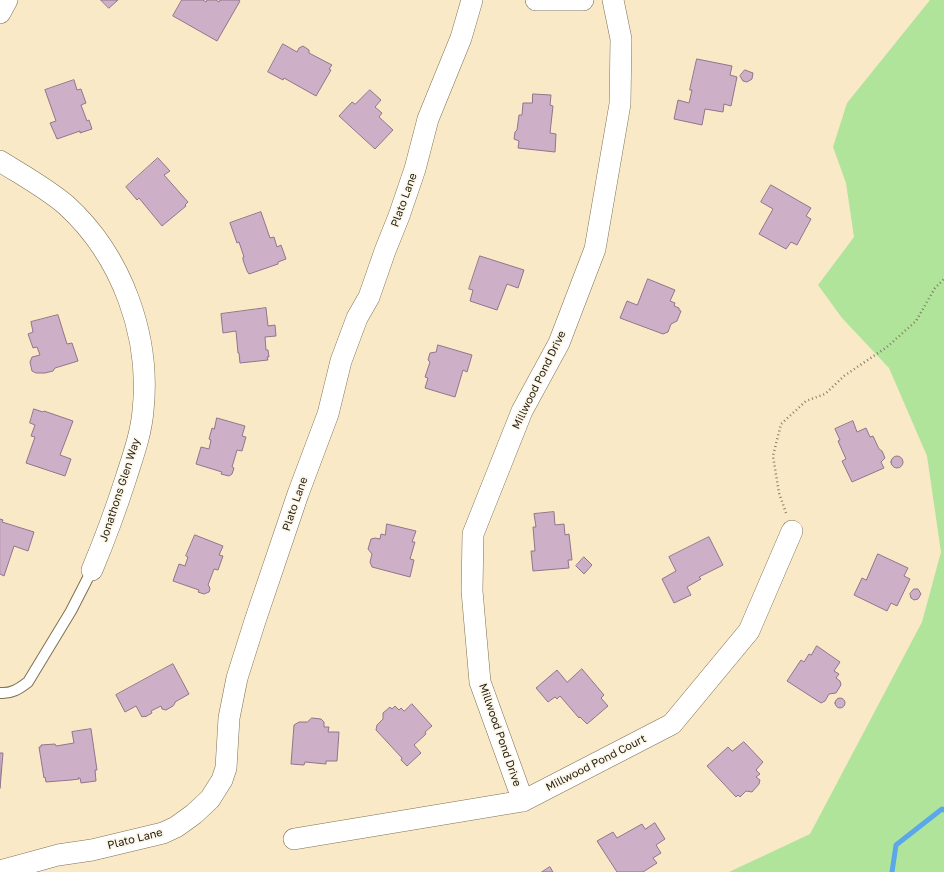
<!DOCTYPE html>
<html>
<head>
<meta charset="utf-8">
<style>
  body { margin:0 }
  canvas { display:block; background:#f9e9c7 }
</style>
</head>
<body>
<canvas width="944" height="872"></canvas>
<script>
const context = document.querySelector('canvas').getContext('2d');
context.lineJoin = 'round';
function fillPath(path, color) { context.fillStyle = color; context.fill(path, 'evenodd'); }
function trace(path, color, width, dash) { context.strokeStyle = color; context.lineWidth = width; context.lineCap = dash ? 'butt' : 'round'; context.setLineDash(dash || []); context.stroke(path); }
function label(font, color, halo, rows, align = 'center') {
  context.font = font + ' "Golos Text",sans-serif'; context.lineWidth = 3.5; context.setLineDash([]); context.textBaseline = 'middle'; context.strokeStyle = halo; context.fillStyle = color; for (const [text, x, y, turn = 0] of rows) {
    context.save(); context.translate(x, y); context.rotate((+turn || 0) * Math.PI / 180); context.textAlign = isNaN(turn) ? turn : align; if (halo) context.strokeText(text, 0, 0); context.fillText(text, 0, 0); context.restore();
  }
}
fillPath(new Path2D(`
  M930,0H944V872H729L810,834L922,622L941,552L927,456L889,368L842,318L818,285L854,237L846,183L833,147L847,103Z`), '#b0e49b');
trace(new Path2D(`
  M892,872L896,845L942,809L944,810`), '#5aa7ea', 5);
const building = new Path2D(`
  M101,0H118L109,8Z
  M182,0H203L206,2L207,0H216L219,2L220,0H238L240,1L217,41L173,16Z
  M283,44L297,52L299,48L303,46L309,50V53L332,65L329,69L331,70L316,96L284,78L283,80L268,72Z
  M697,59L732,66L730,75L737,77L731,106L724,104L723,112L705,109L702,125L674,119L678,100L689,103L692,90H690Z
  M745,70L753,73L752,79L747,82L743,81L740,76Z
  M74,80L77,90L81,89L86,103L81,105L87,121L89,120L92,129L80,133V131L57,139L50,123L56,121L45,90Z
  M370,90L381,100L375,107L382,113L379,117L393,130L375,149L339,116L352,102L355,104Z
  M533,94L551,95L550,105L553,106L550,133L556,134L555,152L518,148L519,141L514,139L515,132L517,130L519,115H522L523,103H532Z
  M158,158L170,171L164,175L188,202L185,205L186,206L162,226L139,198L137,200L126,187Z
  M771,185L811,208L806,216L811,219L797,245L791,242L786,249L759,234L773,209L761,202Z
  M261,212L270,238L274,237L277,247L281,245L286,259L278,262V264L249,274L247,271L243,260V257H244L239,242L237,243L230,223Z
  M480,256L524,270L518,288L507,284L497,310L470,301L473,290L469,289Z
  M648,279L675,290L670,301L675,303L674,306L679,308V310L681,311L677,321L671,324L668,332L663,334L620,318L627,301L637,305Z
  M266,308L268,326L275,325L276,336L265,337L266,350H268L269,357H267L268,360L240,363L239,353H238L236,331L223,333L221,314Z
  M58,315L67,344L72,343L78,361L55,368L53,371L45,373H36L32,371L30,362L32,357L40,355L37,347L33,348L28,334L33,332L31,322Z
  M438,345L472,355L467,372L463,370L455,397L425,388L428,378L425,377L430,362L428,360L430,353L436,352Z
  M34,409L43,412L44,411L73,421L60,455L71,459L65,476L26,463L35,437L31,436L35,425L30,423Z
  M217,418L245,426L242,436L246,437L242,451L237,450L232,467L234,468L232,474L229,476L221,474L222,472L196,464L201,447L209,449L211,440L209,439L212,428L214,429Z
  M853,421L857,432L866,428L870,437L873,436L879,449L882,451L885,458L881,462L884,468L852,482L842,461L846,459L838,441L840,440L835,429Z
  M891 462a6 6 0 1 1 12 0a6 6 0 1 1-12 0Z
  M554,512L555,525L564,524L565,535L569,534L572,560H568L569,568L533,571L531,551H535L533,527H536L534,514Z
  M0,519L3,520L2,522L34,532L28,551L14,546L4,576L0,574Z
  M387,524L416,531L412,542H415L410,559L414,560L410,577L372,567L370,562L372,554L368,549L371,539L375,538L380,539L381,534L385,535Z
  M195,535L223,546L219,555L223,556L218,570L214,569L208,585L209,586L210,589L209,592L204,594L198,592L199,590L173,581L179,564L185,566L188,557L186,556Z
  M709,537L723,565L699,577L701,579L687,587L691,595L674,603L662,579L676,571L669,557Z
  M878,554L908,568L904,576L910,579L897,606L891,603L887,611L854,595L862,578L866,580Z
  M584,557L592,565L584,574L576,566Z
  M914,589H918L921,594L918,599L914,600L911,598L910,594Z
  M817,646L840,662L834,671L839,674L836,678L840,681L841,685L836,693L829,694L825,701L821,703L787,681L801,660L804,662L809,654L811,655Z
  M173,664L189,694L175,702V703L173,706L166,710L162,709L161,706L151,711L152,713L145,717V716L142,717L136,706L125,712L116,695Z
  M582,669L604,695L601,698L608,706L587,724L580,717L579,718L560,696L557,699L555,697L548,702L536,688L557,670L567,682Z
  M835 703a5 5 0 1 1 10 0a5 5 0 1 1-10 0Z
  M412,704L432,726L425,732L426,734L414,745L421,753L407,766L401,760L402,758L376,730L377,725L383,719V713L390,707L392,709L395,706L399,710L401,708L404,711Z
  M312,718L321,719L324,722V727H329L328,732H339L337,761H326V764L305,762L304,765L291,764L294,725L299,722H307Z
  M91,729L97,770H95L96,781L81,783L80,778H78L79,779L71,780L46,782L45,777L44,778L39,747H41V745L55,744L56,746L74,743L72,732Z
  M744,742L763,762L756,770L760,774L756,777L760,780L759,784L752,792L746,791L740,797L738,795L736,797L707,766L728,747L732,751Z
  M0,753H3L0,788Z
  M655,823L665,839L656,845L661,853L653,858L657,863L643,872H617L597,841L613,832L617,838L642,824L645,829Z
  M550,867L553,872H542Z`);
fillPath(building, '#cdafc7');
trace(building, '#91758c', 1);
const lane = new Path2D(`
  M0,693C11,694 19,689 28,682L71,611L92,570`);
const street = new Path2D(`
  M536,0H583
  M0,13L7,0
  M0,161C22,175 46,188 66,205C122,256 151,336 143,411C141,434 133,456 126,478C116,509 105,539 92,570
  M523,801L480,682L472,591L473,534L522,411L559,343L595,249L620,104L621,39L613,0
  M294,839L523,801L672,724L749,631L792,531
  M0,871L58,855L92,850L163,833L176,827L194,814L210,799L222,780L226,768L229,718L237,678L255,621L298,494L328,414L341,361L357,318L369,297L385,251L399,216L415,169L428,119L461,38L472,0`);
trace(lane, '#7e7052', 12);
trace(street, '#7e7052', 22);
trace(new Path2D(`
  M786,513L779,493L773,456L781,424L806,401L825,394L844,376L887,347L916,321L935,288L944,279`), '#877c66', 2.5, [1, 3]);
trace(lane, '#fff', 10);
trace(street, '#fff', 21);
label('11px', '#221c10', '#fdf7ea', [
  ["Plato Lane",404,200,-70],
  ["Millwood Pond Drive",539,380,-64],
  ["Jonathons Glen Way",120,490,-72],
  ["Plato Lane",295,504,-71],
  ["Millwood Pond Drive",500,735,71],
  ["Millwood Pond Court",596,763,-27],
  ["Plato Lane",135,839,-14]
]);
</script>
</body>
</html>
